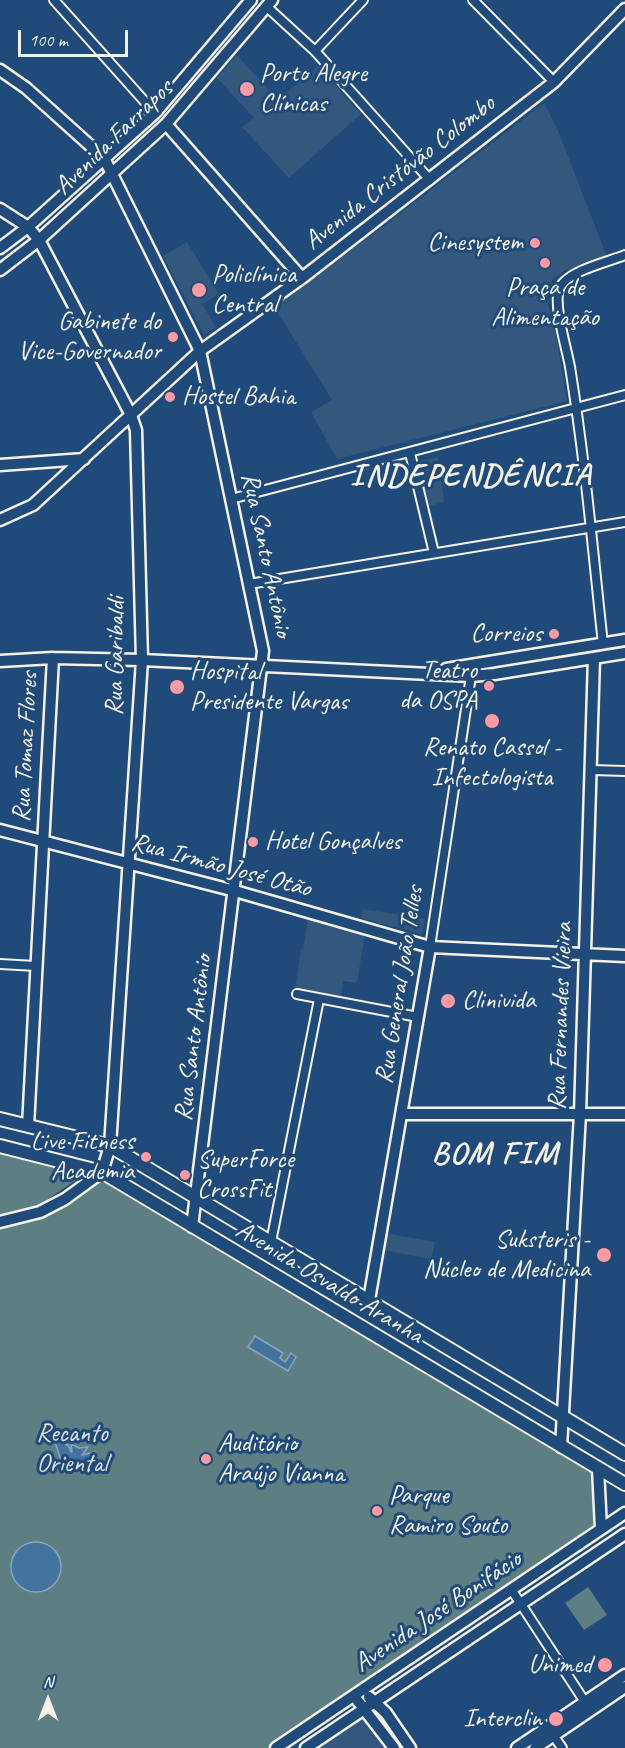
<!DOCTYPE html>
<html>
<head>
<meta charset="utf-8">
<style>
  body { margin:0 }
  #map { position:relative; width:625px; height:1748px; overflow:hidden; background:#1f4a7a; font-family:Caveat,sans-serif }
  canvas { display:block }
  .north { position:absolute; left:18px; top:1670px; width:60px; height:60px; -webkit-text-stroke:4px #1f4a7a; paint-order:stroke; rotate:0deg; font-size:16px; font-weight:700; line-height:24px; text-align:center; color:#f4f1e8 }
  .north::after { content:''; display:block; margin:auto; width:21px; height:27px; background:#f4f1e8; clip-path:polygon(50% 0,100% 100%,50% 72%,0 100%) }
  .scale { position:absolute; left:18px; top:30px; width:110px; height:27px; box-sizing:border-box; border:3px solid #f4f1e8; border-top:0; padding-left:8px; font-size:18px; line-height:21px; white-space:nowrap; color:#f4f1e8; -webkit-text-stroke:4px #1f4a7a; paint-order:stroke }
</style>
</head>
<body>
<div id="map">
<canvas width="625" height="1748"></canvas>
<div class="north">N</div>
<div class="scale">100 m</div>
</div>
<script>
const context = document.querySelector('canvas').getContext('2d');
context.lineJoin = 'round';
function fillPath(path, color) { context.fillStyle = color; context.fill(path, 'evenodd'); }
function trace(path, color, width, dash) { context.strokeStyle = color; context.lineWidth = width; context.lineCap = dash ? 'butt' : 'round'; context.setLineDash(dash || []); context.stroke(path); }
function label(font, color, halo, rows, align = 'center') {
  context.font = font + ' Caveat,sans-serif'; context.lineWidth = 6; context.setLineDash([]); context.textBaseline = 'middle'; context.strokeStyle = halo; context.fillStyle = color; for (const [text, x, y, turn = 0] of rows) {
    context.save(); context.translate(x, y); context.rotate((+turn || 0) * Math.PI / 180); context.textAlign = isNaN(turn) ? turn : align; if (halo) context.strokeText(text, 0, 0); context.fillText(text, 0, 0); context.restore();
  }
}
fillPath(new Path2D(`
  M237,55L278,100L318,66L361,114L289,178L242,127L254,118L217,78Z
  M544,103L559,133L607,257L564,271L552,280L547,299L556,335L567,401L337,459L311,412L332,400L273,305L312,279L389,222Z
  M187,242L219,294L202,304L216,327L204,335L163,256Z
  M438,457L444,502L429,506L419,461Z
  M363,909L425,919L422,934L361,918Z
  M308,917L365,934L357,983L343,981L341,996L295,988L301,949H303Z
  M386,1233L435,1242L431,1259L383,1250Z
  M363,1718L384,1748H318Z`), '#33577d');
fillPath(new Path2D(`
  M0,1153L85,1174L39,1205L0,1215Z
  M100,1180L113,1185L591,1471L594,1526L267,1748H0V1228L43,1218L70,1203Z
  M588,1587L607,1615L584,1630L565,1603Z`), '#5d7e83');
const water = new Path2D(`
  M255,1336L283,1353L280,1358L285,1362L291,1353L296,1357L288,1371L248,1347Z
  M42,1422L62,1436V1439L65,1440L66,1445H68L71,1452H72L71,1444L79,1448L88,1447L82,1455L95,1452L98,1462L95,1463L89,1459L80,1465L84,1469L79,1472L76,1466L66,1468L64,1473L59,1471L63,1466L55,1442L50,1441L49,1443L46,1437L51,1436C51,1429 47,1426 42,1422Z
  M11 1567a25 25 0 1 1 50 0a25 25 0 1 1-50 0Z`);
fillPath(water, '#4374a0');
trace(water, '#8aa6bd', 1.5);
const street = new Path2D(`
  M54,0L155,113
  M473,0L554,82
  M266,6L315,51L430,180
  M315,51L363,0
  M410,453L434,553
  M231,499L625,395
  M249,584L625,522
  M603,644C593,552 585,459 570,367C567,349 552,302 560,287C570,270 608,262 625,255
  M592,770L625,771
  M430,947L471,676
  M0,964L36,966
  M297,994L418,1017
  M271,1242L319,999
  M511,1589L585,1702
  M551,1732L562,1748`);
const secondary = new Path2D(`
  M0,70L26,88L104,158L200,351L263,651L192,1227
  M166,124L302,278
  M0,209L28,227L39,240L131,415L136,430L142,660L110,1146L102,1172L65,1199L40,1212L0,1222
  M0,248L28,227L155,113L251,0
  M0,270L39,240L166,124L272,0
  M0,465L84,459
  M0,520L33,505L200,351L302,278L554,82L625,9
  M0,661L53,658L142,660L471,676L494,674L625,653
  M446,669L625,640
  M0,830L235,891L430,947L625,956
  M401,1114H625
  M28,1126L53,658
  M369,1300L430,947
  M561,1447L580,1114L594,658
  M598,1468L601,1529
  M354,1696L394,1748
  M369,1697L386,1713L410,1748
  M276,1748L625,1513
  M306,1748L625,1534
  M517,1748L625,1675
  M535,1748L625,1687`);
const primary = new Path2D(`
  M0,1119L110,1146L625,1454
  M0,1146L102,1172L625,1484`);
trace(street, '#f4f1e8', 12);
trace(secondary, '#f4f1e8', 15);
trace(primary, '#f4f1e8', 16);
trace(street, '#1f4a7a', 8);
trace(secondary, '#1f4a7a', 10);
trace(primary, '#1f4a7a', 12);
for (const [x, y, r, color] of [
  [247,89,8,"#ff9aa2"],
  [535,243,6,"#ff9aa2"],
  [545,263,6,"#ff9aa2"],
  [199,290,8,"#ff9aa2"],
  [173,337,6,"#ff9aa2"],
  [170,397,6,"#ff9aa2"],
  [554,634,6,"#ff9aa2"],
  [489,686,6,"#ff9aa2"],
  [177,687,8,"#ff9aa2"],
  [492,721,8,"#ff9aa2"],
  [253,842,6,"#ff9aa2"],
  [448,1001,8,"#ff9aa2"],
  [146,1157,6,"#ff9aa2"],
  [185,1175,6,"#ff9aa2"],
  [604,1255,8,"#ff9aa2"],
  [206,1459,6,"#ff9aa2"],
  [377,1511,6,"#ff9aa2"],
  [605,1665,8,"#ff9aa2"],
  [556,1719,8,"#ff9aa2"]
]) { const dot = new Path2D(); dot.arc(x, y, r, 0, 2 * Math.PI); context.fillStyle = color; context.fill(dot); trace(dot, '#1f4a7a', 2); }
label('26px', '#f4f1e8', '#1f4a7a', [
  ["Porto Alegre",260,74],
  ["Clínicas",260,104],
  ["Cinesystem",523,243,"right"],
  ["Policlínica",212,275],
  ["Central",212,305],
  ["Praça de",545,288,"center"],
  ["Alimentação",545,318,"center"],
  ["Gabinete do",161,322,"right"],
  ["Vice-Governador",161,352,"right"],
  ["Hostel Bahia",182,397],
  ["Correios",542,634,"right"],
  ["Teatro",477,671,"right"],
  ["da OSPA",477,701,"right"],
  ["Hospital",190,672],
  ["Presidente Vargas",190,702],
  ["Renato Cassol -",492,748,"center"],
  ["Infectologista",492,778,"center"],
  ["Hotel Gonçalves",265,842],
  ["Clinivida",462,1001],
  ["Live Fitness",134,1142,"right"],
  ["Academia",134,1172,"right"],
  ["SuperForce",197,1160],
  ["CrossFit",197,1190],
  ["Suksteris -",590,1240,"right"],
  ["Núcleo de Medicina",590,1270,"right"],
  ["Auditório",218,1444],
  ["Araújo Vianna",218,1474],
  ["Parque",389,1496],
  ["Ramiro Souto",389,1526],
  ["Unimed",592,1665,"right"],
  ["Interclin",542,1719,"right"]
], 'left');
label('26px', '#f4f1e8', '#1f4a7a', [
  ["Avenida Farrapos",114,138,-44],
  ["Avenida Cristóvão Colombo",400,173,-38],
  ["Rua Santo Antônio",266,555,78],
  ["Rua Garibaldi",116,656,-89],
  ["Rua Tomaz Flores",26,747,-87],
  ["Rua Irmão José Otão",221,866,15],
  ["Rua General João Telles",400,985,-81],
  ["Rua Fernandes Vieira",561,1016,-88],
  ["Rua Santo Antônio",194,1038,-83],
  ["Avenida Osvaldo Aranha",329,1283,31],
  ["Avenida José Bonifácio",438,1612,-34]
]);
label('26px', '#dde0d9', '#1f4a7a', [
  ["Recanto",72,1434],
  ["Oriental",72,1464]
]);
context.letterSpacing = '1.5px';
label('bold 32px', '#f4f1e8', '#1f4a7a', [
  ["INDEPENDÊNCIA",471,477],
  ["BOM FIM",495,1155]
]);
context.letterSpacing = '0px';
</script>
</body>
</html>
